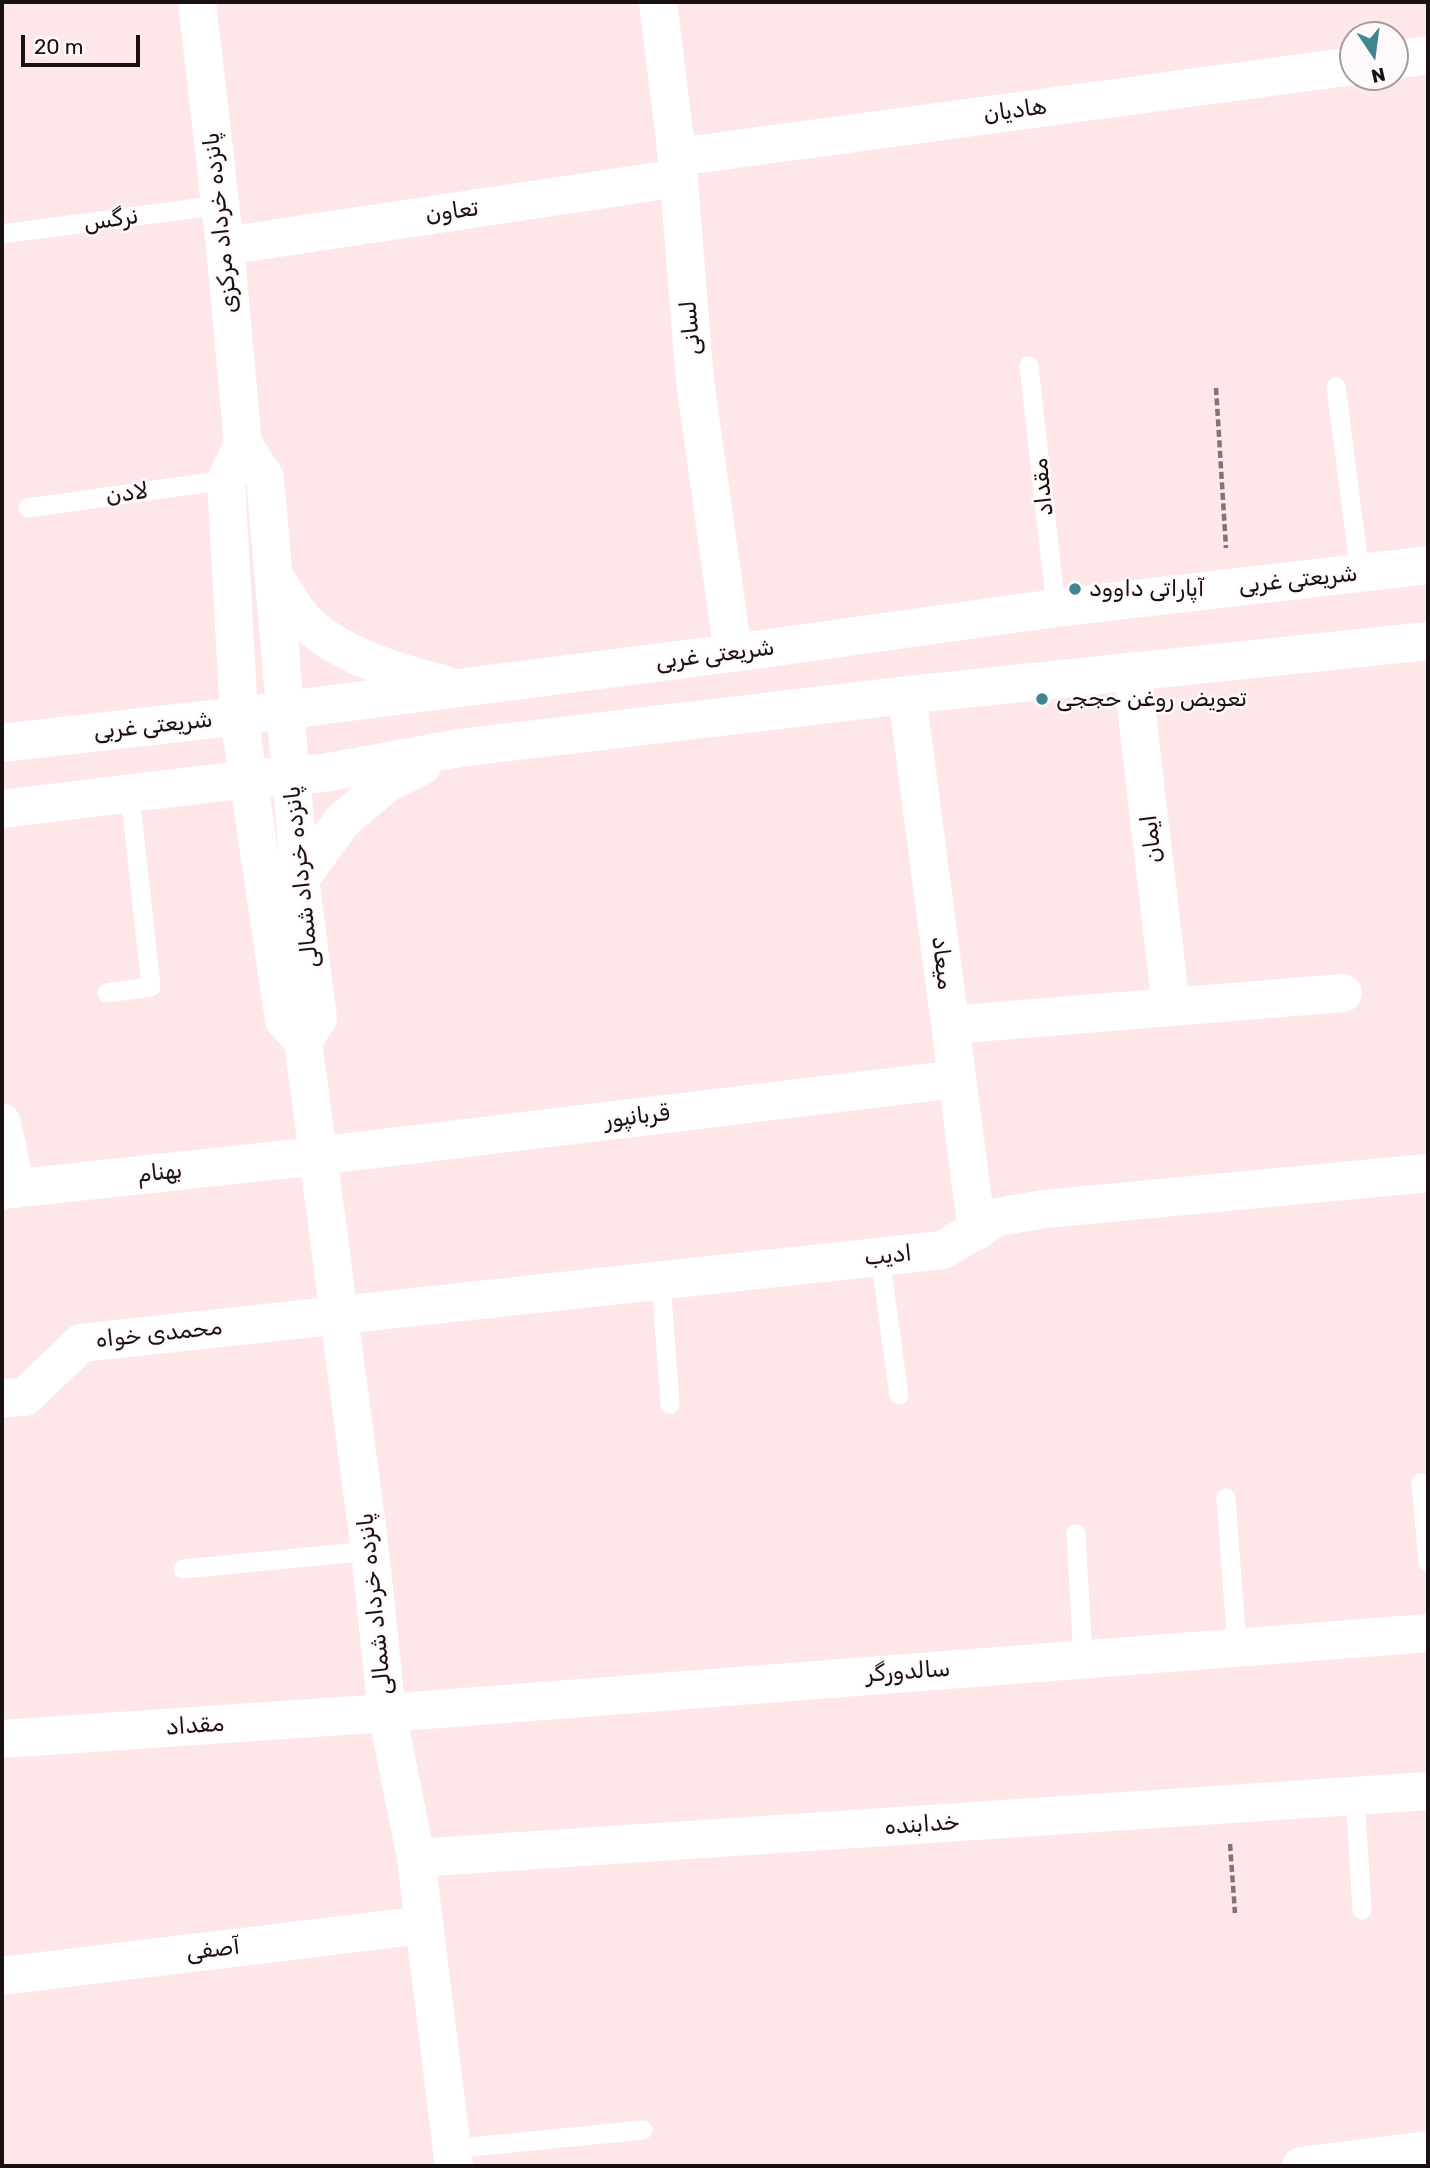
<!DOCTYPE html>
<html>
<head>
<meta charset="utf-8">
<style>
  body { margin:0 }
  #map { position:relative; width:1430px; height:2168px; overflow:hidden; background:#fee7e9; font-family:Rubik,sans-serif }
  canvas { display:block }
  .frame { position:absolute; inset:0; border:4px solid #1a1112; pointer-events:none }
  .north { position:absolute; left:1339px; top:21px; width:70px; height:70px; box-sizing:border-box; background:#fff9fa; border:2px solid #a39c9d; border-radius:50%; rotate:167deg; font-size:19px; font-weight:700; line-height:28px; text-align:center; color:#1a1112 }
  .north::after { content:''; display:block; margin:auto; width:24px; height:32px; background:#408692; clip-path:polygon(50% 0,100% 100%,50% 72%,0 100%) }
  .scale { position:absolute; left:21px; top:35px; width:119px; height:32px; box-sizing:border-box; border:4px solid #1a1112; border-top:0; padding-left:9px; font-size:21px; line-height:24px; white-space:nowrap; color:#1a1112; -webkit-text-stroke:5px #fff9fa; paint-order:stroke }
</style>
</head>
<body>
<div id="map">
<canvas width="1430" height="2168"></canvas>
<div class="frame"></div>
<div class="north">N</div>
<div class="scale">20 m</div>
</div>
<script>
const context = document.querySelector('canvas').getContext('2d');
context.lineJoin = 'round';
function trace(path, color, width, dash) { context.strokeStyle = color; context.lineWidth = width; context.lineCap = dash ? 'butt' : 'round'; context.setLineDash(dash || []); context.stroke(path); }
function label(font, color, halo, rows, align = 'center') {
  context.font = font + ' Rubik,Vazirmatn,sans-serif'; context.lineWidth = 5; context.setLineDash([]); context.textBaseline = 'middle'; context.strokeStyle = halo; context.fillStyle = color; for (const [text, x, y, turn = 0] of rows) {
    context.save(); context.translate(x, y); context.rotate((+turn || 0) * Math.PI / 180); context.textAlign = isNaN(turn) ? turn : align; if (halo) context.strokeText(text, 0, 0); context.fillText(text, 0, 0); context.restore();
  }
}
trace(new Path2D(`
  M1216,388L1226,548
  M1230,1844L1235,1913`), '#837375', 4.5, [7, 3.5]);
trace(new Path2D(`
  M2,234L220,205
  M1029,366L1056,608
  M1336,387L1360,573
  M28,508L226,480
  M107,993L151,987L130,794
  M880,1257L899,1395
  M661,1282L670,1404
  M1421,1483L1428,1562
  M1226,1498L1237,1648
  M1076,1534L1083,1659
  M183,1569L370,1551
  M1355,1796L1362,1910
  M451,2149L643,2130`), '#fff', 19);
trace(new Path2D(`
  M658,2L677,157L695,381L733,653
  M1395,60L1428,55
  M677,157L1353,66
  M225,246L679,178
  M1132,671L1171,1007
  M907,695L977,1231
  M950,1025L1343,993
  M2,1123L16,1189
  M2,1190L317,1156L956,1079
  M2,1398L25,1397L81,1343L943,1250L997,1217L1045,1209L1428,1173
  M2,1739L387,1713L1428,1633
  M416,1858L1428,1791
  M2,1976L424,1925
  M1301,2166L1428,2150`), '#fff', 38);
trace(new Path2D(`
  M197,2L225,246L243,444L265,478L300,879L318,1018L303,1041
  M243,444L226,480L239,716L284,1020L303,1041L370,1551L387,1713L416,1858L454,2166
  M275,577C283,589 290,603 299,614C330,653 396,672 443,684
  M2,743L239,716L733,653L1056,608L1428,565
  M2,809L249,779L324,773L459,748L907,695L1428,641
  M300,879L342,821L387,783L422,766`), '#fff', 38);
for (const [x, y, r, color] of [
  [1075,589,7,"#408692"],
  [1042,699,7,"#408692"]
]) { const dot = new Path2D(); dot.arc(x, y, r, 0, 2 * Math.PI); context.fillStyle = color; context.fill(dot); trace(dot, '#fff9fa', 2.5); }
label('23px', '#1a1112', '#fff9fa', [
  ["هادیان",1015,111,-8],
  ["تعاون",452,212,-8],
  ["نرگس",111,220,-8],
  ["پانزده خرداد مرکزی",221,223,-96],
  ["لسانی",691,328,-95],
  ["مقداد",1043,487,-96],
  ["لادن",127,494,-8],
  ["شریعتی غربی",1298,580,-6],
  ["شریعتی غربی",715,655,-7],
  ["شریعتی غربی",153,726,-6],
  ["ایمان",1152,839,-97],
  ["پانزده خرداد شمالی",302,877,-96],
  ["میعاد",942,963,83],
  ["قربانپور",637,1117,-7],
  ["بهنام",160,1173,-6],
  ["ادیب",888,1256,-6],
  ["محمدی خواه",159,1334,-6],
  ["پانزده خرداد شمالی",375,1604,-96],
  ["سالدورگر",908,1672,-4],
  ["مقداد",195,1726,-4],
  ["خدابنده",922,1825,-4],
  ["آصفی",213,1950,-7]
]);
label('23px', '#1a1112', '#fff9fa', [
  ["آپاراتی داوود",1089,589],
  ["تعویض روغن حججی",1056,699]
], 'left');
</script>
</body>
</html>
